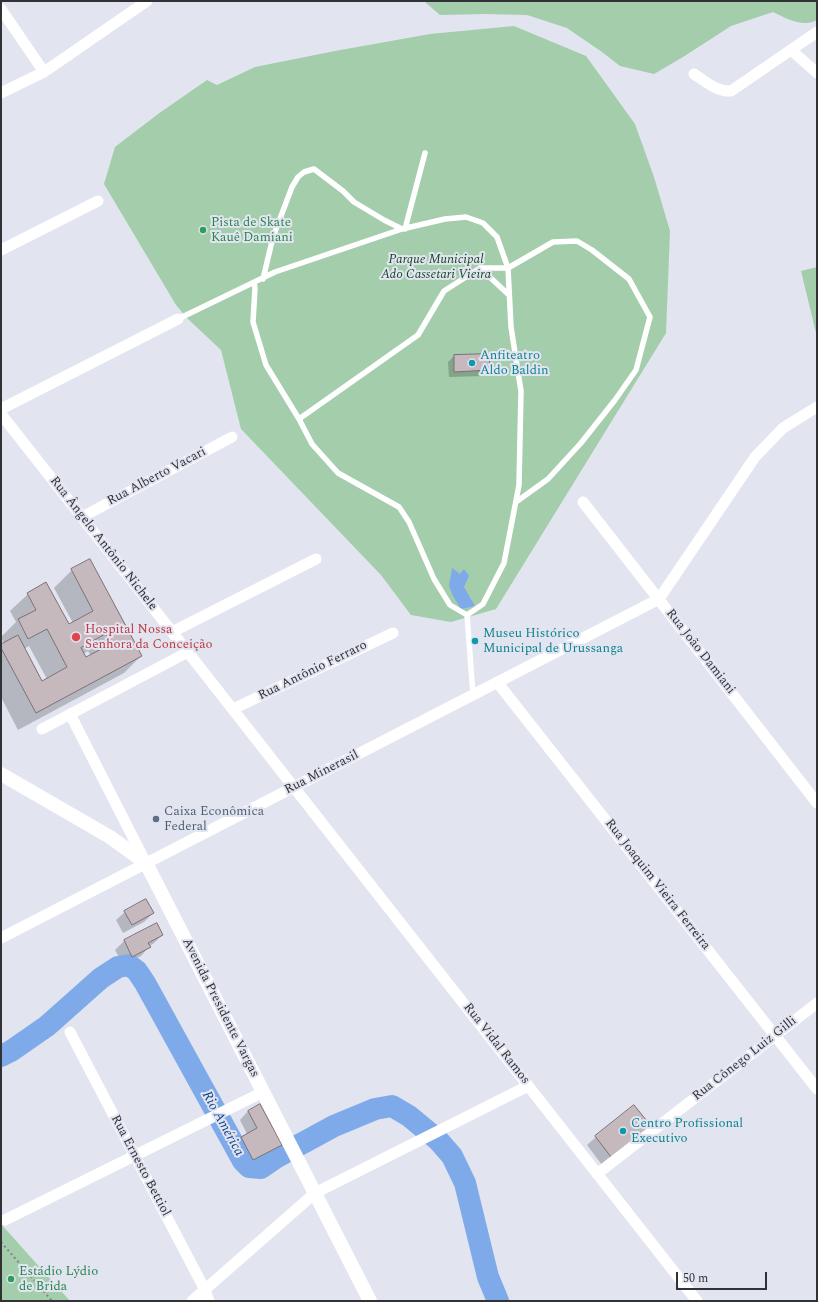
<!DOCTYPE html>
<html>
<head>
<meta charset="utf-8">
<style>
  body { margin:0 }
  #map { position:relative; width:818px; height:1302px; overflow:hidden; background:#e2e4f0; font-family:Spectral,serif }
  canvas { display:block }
  .frame { position:absolute; inset:0; border:2px solid #313236; pointer-events:none }
  .scale { position:absolute; left:676px; top:1272px; width:91px; height:18px; box-sizing:border-box; border:2px solid #313236; border-top:0; padding-left:5px; font-size:12px; line-height:14px; white-space:nowrap; color:#313236; -webkit-text-stroke:3px #e2e4f0; paint-order:stroke }
</style>
</head>
<body>
<div id="map">
<canvas width="818" height="1302"></canvas>
<div class="frame"></div>
<div class="scale">50 m</div>
</div>
<script>
const context = document.querySelector('canvas').getContext('2d');
context.lineJoin = 'round';
function fillPath(path, color) { context.fillStyle = color; context.fill(path, 'evenodd'); }
function trace(path, color, width, dash) { context.strokeStyle = color; context.lineWidth = width; context.lineCap = dash ? 'butt' : 'round'; context.setLineDash(dash || []); context.stroke(path); }
function label(font, color, halo, rows, align = 'center') {
  context.font = font + ' Spectral,serif'; context.lineWidth = 4; context.setLineDash([]); context.textBaseline = 'middle'; context.strokeStyle = halo; context.fillStyle = color; for (const [text, x, y, turn = 0] of rows) {
    context.save(); context.translate(x, y); context.rotate((+turn || 0) * Math.PI / 180); context.textAlign = isNaN(turn) ? turn : align; if (halo) context.strokeText(text, 0, 0); context.fillText(text, 0, 0); context.restore();
  }
}
fillPath(new Path2D(`
  M426,1H817V20C804,28 785,18 773,12L731,26L683,57L654,74L620,66L602,52L567,28L527,15L485,14L440,15L426,3Z
  M514,26L586,56L635,124L654,177L670,231L666,333L496,609L451,622L411,615L381,575L241,429L221,350L188,319L176,305L104,184L115,147L158,114L207,80L217,85L255,67L335,51L430,34Z
  M817,267V337L801,271Z
  M1,1224L70,1301H1Z`), '#a3cdab');
fillPath(new Path2D(`
  M452,568L460,574L464,569L469,576L464,587L475,606L461,609L453,596L449,586Z`), '#7faaea');
fillPath(new Path2D(`
  M454,356L489,370L483,376L449,377L448,362Z
  M72,570L141,656L124,673L18,730L1,697V645L4,644L1,637L16,622L10,611L28,594L68,625L73,623L54,588ZM29,646L47,679L42,682L24,649ZM88,651L91,656L86,658L83,654Z
  M125,912L153,913L144,922L123,933L116,920Z
  M156,924L162,935L153,944L149,946V947L141,956L123,965L115,950L124,941Z
  M248,1111L281,1145L272,1154L244,1168L232,1146L241,1137L247,1134L240,1120Z
  M649,1126L602,1165L587,1145L596,1137Z`), '#0003');
trace(new Path2D(`
  M1,1056L11,1051L47,1026L101,978L118,967L129,965L137,971L145,983L243,1161L249,1167L261,1168L277,1157L334,1126L375,1109L392,1106L409,1116L438,1140L452,1156L465,1183L488,1277L498,1301`), '#7faaea', 22);
const building = new Path2D(`
  M489,354L490,370L454,372V355Z
  M90,559L142,656L36,713L1,648V644L18,635L42,681L67,667L47,629L28,639L18,619L36,610L27,593L46,582L69,624L93,611L71,569ZM106,634L111,644L86,657L81,648Z
  M146,899L154,913L132,925L124,911Z
  M157,923L163,935L148,943L151,947L132,957L124,940Z
  M260,1104L282,1145L253,1160L241,1137L257,1128L248,1111Z
  M634,1105L651,1126L611,1157L595,1136Z`);
fillPath(building, '#c6b9be');
trace(building, '#7c7075', 1);
trace(new Path2D(`
  M1,1242L52,1301`), '#82838b', 2, [2, 3]);
trace(new Path2D(`
  M405,229L425,153
  M480,268L509,295
  M263,279L273,237L292,187L298,177L304,172L314,169L343,191L354,202L384,220L402,229
  M254,283L255,288L253,322L266,365L299,419L312,444L338,473L399,507L409,522L434,579L450,605L467,615
  M178,319L275,272L402,229L445,219L466,217L483,223L497,237L508,268L511,327L521,391L519,485L504,563L483,604L467,615L473,695
  M299,419L418,335L444,291L480,268H508L553,242L577,241L592,250L629,279L650,317L636,370L615,400L581,443L548,479L516,502`), '#fff', 5.5);
trace(new Path2D(`
  M1,9L44,72
  M791,50L817,73
  M694,74C705,81 717,92 731,91L817,32
  M1,93L44,72L147,1
  M1,250L98,201
  M1,409L178,319
  M1,414L697,1301
  M583,502L817,803
  M82,517L232,437
  M172,632L316,559
  M497,682L817,1089
  M233,709L393,633
  M70,714L146,863
  M42,729L188,652
  M1,938L659,599L755,457L783,428L817,407
  M70,1032L205,1290L209,1301
  M597,1174L817,1003
  M5,1220L263,1092
  M192,1301L315,1193L528,1086`), '#fff', 11);
trace(new Path2D(`
  M1,774L110,837L146,863L370,1301`), '#fff', 14);
for (const [x, y, r, color] of [
  [203,230,4,"#2e9e5b"],
  [472,363,4,"#0f9aa8"],
  [76,637,5,"#e0444e"],
  [475,641,4,"#0f9aa8"],
  [156,819,4,"#5c6f8a"],
  [623,1131,4,"#0f9aa8"],
  [11,1279,4,"#2e9e5b"]
]) { const dot = new Path2D(); dot.arc(x, y, r, 0, 2 * Math.PI); context.fillStyle = color; context.fill(dot); trace(dot, '#e2e4f0', 1.5); }
label('13px', '#27864d', '#e2e4f0', [
  ["Pista de Skate",211,223],
  ["Kauê Damiani",211,238],
  ["Estádio Lýdio",19,1272],
  ["de Brida",19,1287]
], 'left');
label('italic 13px', '#144725', '#e2e4f0', [
  ["Parque Municipal",436,260],
  ["Ado Cassetari Vieira",436,275]
]);
label('13px', '#0d838f', '#e2e4f0', [
  ["Anfiteatro",480,356],
  ["Aldo Baldin",480,371],
  ["Museu Histórico",483,634],
  ["Municipal de Urussanga",483,649],
  ["Centro Profissional",631,1124],
  ["Executivo",631,1139]
], 'left');
label('13px', '#313236', '#e2e4f0', [
  ["Rua Alberto Vacari",157,477,-28],
  ["Rua Ângelo Antônio Nichele",103,544,52],
  ["Rua João Damiani",700,652,52],
  ["Rua Antônio Ferraro",313,671,-26],
  ["Rua Minerasil",322,773,-27],
  ["Rua Joaquim Vieira Ferreira",657,885,52],
  ["Avenida Presidente Vargas",220,1008,63],
  ["Rua Vidal Ramos",496,1044,52],
  ["Rua Cônego Luiz Gilli",745,1059,-38],
  ["Rua Ernesto Bettiol",140,1166,62]
]);
label('13px', '#be3a42', '#e2e4f0', [
  ["Hospital Nossa",85,630],
  ["Senhora da Conceição",85,645]
], 'left');
label('13px', '#4e5e75', '#e2e4f0', [
  ["Caixa Econômica",164,812],
  ["Federal",164,827]
], 'left');
label('italic 14px', '#0f448e', '#e2e4f0', [
  ["Rio América",222,1124,61]
]);
</script>
</body>
</html>
